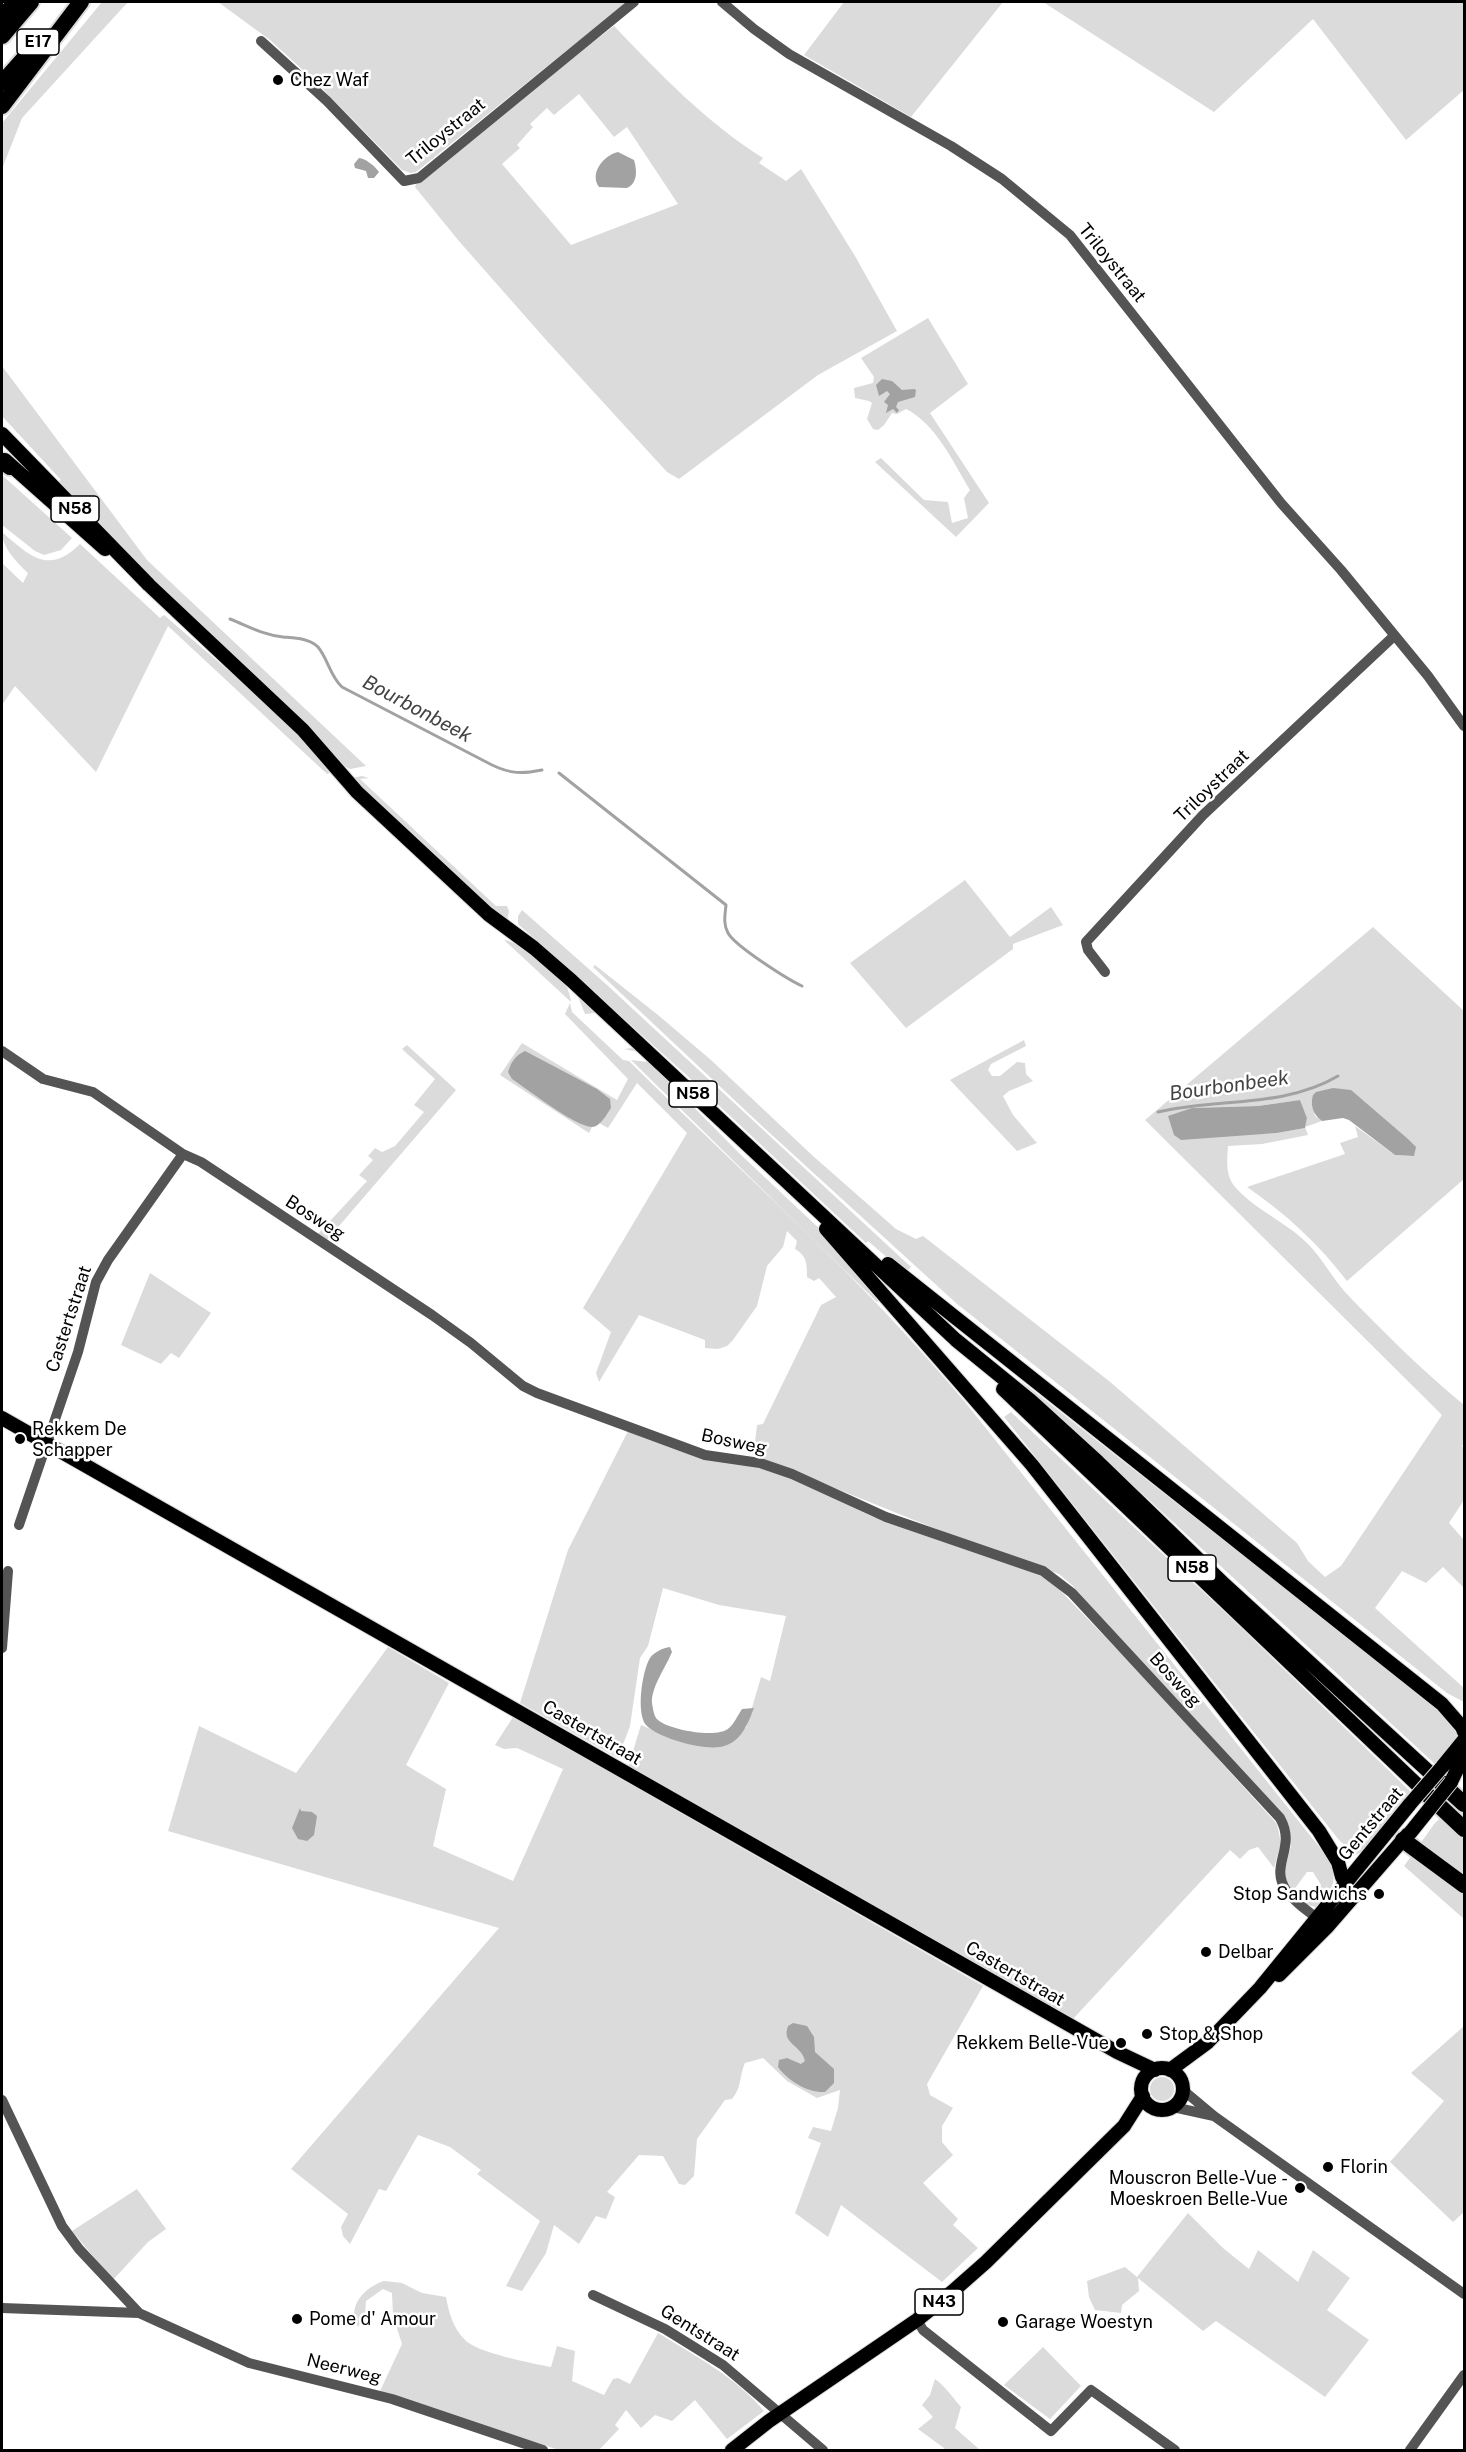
<!DOCTYPE html>
<html>
<head>
<meta charset="utf-8">
<style>
  body { margin:0 }
  #map { position:relative; width:1466px; height:2452px; overflow:hidden; background:#fff; font-family:"Public Sans",sans-serif }
  canvas { display:block }
  .frame { position:absolute; inset:0; border:3px solid #000; pointer-events:none }
</style>
</head>
<body>
<div id="map">
<canvas width="1466" height="2452"></canvas>
<div class="frame"></div>
</div>
<script>
const context = document.querySelector('canvas').getContext('2d');
context.lineJoin = 'round';
function fillPath(path, color) { context.fillStyle = color; context.fill(path, 'evenodd'); }
function trace(path, color, width, dash) { context.strokeStyle = color; context.lineWidth = width; context.lineCap = dash ? 'butt' : 'round'; context.setLineDash(dash || []); context.stroke(path); }
function label(font, color, halo, rows, align = 'center') {
  context.font = font + ' "Public Sans",sans-serif'; context.lineWidth = 5; context.setLineDash([]); context.textBaseline = 'middle'; context.strokeStyle = halo; context.fillStyle = color; for (const [text, x, y, turn = 0] of rows) {
    context.save(); context.translate(x, y); context.rotate((+turn || 0) * Math.PI / 180); context.textAlign = isNaN(turn) ? turn : align; if (halo) context.strokeText(text, 0, 0); context.fillText(text, 0, 0); context.restore();
  }
}
fillPath(new Path2D(`
  M102,2H128L22,118L2,169V123Z
  M218,2H627L416,172L411,173L402,170L317,83L270,40Z
  M844,2H1003L911,117L804,55Z
  M1043,2H1464V90L1406,140L1313,19L1214,112Z
  M614,26C660,74 707,123 763,158L759,163L786,181L801,169L855,256L897,331L818,375L679,479L667,472L547,341L458,240L415,187L417,182L524,94ZM579,94L614,137L627,127L678,204L571,245L502,164L520,148L517,145L533,127L530,124L547,108L554,115Z
  M928,318L968,384L930,413L989,503L956,537L875,462L881,458L924,500L948,502L952,523L968,518L964,498L970,490C953,462 936,424 906,409L897,414L892,413L884,425L878,430L873,429L867,419L872,403L869,401L855,398L854,388L873,383L874,377L861,358Z
  M2,366L147,560L366,766L350,769L339,764L313,731L121,550L56,482L61,480L2,416Z
  M2,475L72,538L61,550L44,555L35,551L2,525Z
  M2,532C29,555 48,576 80,544L160,618L164,615L274,710L302,738L330,773L327,774L168,626L96,772L15,686L2,705V563L23,583L28,573C17,563 2,547 2,532Z
  M362,776L369,778L360,779L496,906H507L509,911L507,921L467,887L351,778Z
  M965,880L1010,937L1051,907L1063,925L1013,944V949L906,1028L850,963Z
  M522,910L607,985L911,1267L905,1273L868,1241L866,1243L682,1071L518,924V916Z
  M1373,927L1464,1011V1179L1347,1281C1318,1243 1286,1214 1247,1187L1345,1154L1340,1143L1358,1137L1355,1126L1395,1155L1414,1156L1312,1099L1315,1116L1322,1121L1305,1127L1308,1135L1262,1144L1228,1146C1227,1162 1225,1177 1237,1189C1257,1211 1288,1223 1309,1245C1323,1260 1332,1277 1345,1292C1383,1332 1422,1370 1464,1405V1443L1462,1446L1464,1449V1500L1449,1523L1464,1540V1588L1443,1567L1426,1583L1402,1571L1375,1608L1464,1688V1702L1447,1693L956,1303L762,1126L593,967L595,965L658,1015L711,1060L813,1156L896,1229L916,1239L923,1236L1109,1381L1297,1543L1308,1561L1325,1577L1341,1566L1442,1415L1145,1120ZM1300,1100L1307,1118L1305,1128L1277,1133L1220,1136L1192,1108L1258,1106Z
  M504,940C519,941 557,971 565,984C569,990 570,996 571,1002Z
  M577,994L638,1052L624,1049L632,1048L595,1013L585,1014Z
  M570,1003L572,1012L623,1060L629,1061C742,1173 863,1279 965,1402L1328,1858C1339,1882 1333,1889 1316,1907L1307,1905L1303,1899L1315,1896L1321,1885L1313,1872H1307L1293,1891L1283,1876L1291,1846L1287,1824L1072,1585L1059,1574L961,1539L758,1457L755,1442L757,1425L763,1424L821,1305L836,1297L819,1278L814,1281L807,1277C807,1264 807,1256 795,1249L797,1241L787,1231L783,1247L767,1266L757,1306L733,1340L727,1346L718,1349L705,1348V1340L639,1315L599,1382L596,1373L611,1332L583,1308L687,1133L637,1083L608,1128L599,1123L611,1108L512,1079L577,1122L592,1127L589,1133L500,1075L522,1043L617,1100L628,1079L565,1014Z
  M1024,1040L1026,1046L991,1064L988,1070L992,1076H1000L1017,1062L1025,1063L1026,1074L1033,1081L1009,1091L1003,1096L1013,1115L1037,1143L1017,1151L950,1080Z
  M407,1045L456,1090L327,1240L318,1234L367,1181L359,1175L373,1160L368,1156L375,1148L382,1152L395,1146L424,1112L414,1105L435,1079L402,1049Z
  M631,1060L648,1062L661,1074L740,1154L840,1248L883,1297L877,1302Z
  M150,1273L211,1313L179,1358L171,1353L161,1364L121,1345Z
  M1017,1378L1441,1711L1459,1730L1457,1740L1436,1765Z
  M1011,1412L1229,1616L1412,1793L1363,1851L1356,1855L1339,1840L1004,1417Z
  M628,1431L704,1458L768,1469L792,1478L871,1516L1035,1573L1052,1582L1144,1677L1277,1824L1281,1843L1274,1868L1258,1847L1249,1850L1240,1859L1230,1850L1073,2019L628,1767L641,1725L681,1742L746,1728L761,1677L770,1681L786,1616L719,1605L663,1588L648,1646L640,1658L630,1726L618,1758L520,1703L568,1550Z
  M388,1647L449,1683L406,1765L446,1789L433,1846L513,1881L563,1769L517,1748L504,1749L495,1745L513,1717L983,1986L927,2084L930,2095L953,2108L942,2126V2142L953,2155L923,2183L958,2219L953,2225L978,2248L942,2282L841,2205L828,2237L795,2213L821,2143L808,2138L813,2127L831,2131L838,2108L840,2090L817,2098L787,2081L763,2058L745,2063C739,2077 742,2087 732,2099L725,2100L697,2139L694,2176L685,2185L679,2184L663,2156L639,2155L607,2192L615,2197L606,2219L596,2216L579,2244L554,2225L546,2253L522,2291L506,2286L540,2221L477,2174L481,2170L450,2147L418,2135L386,2191L379,2189L350,2244L343,2236L341,2227L348,2214L291,2169L499,1928L168,1831L199,1726L296,1773Z
  M1446,1813L1464,1829V1919L1404,1866L1435,1823Z
  M1464,2026V2212L1453,2222L1390,2162L1444,2101L1411,2073Z
  M1150 2089a12 12 0 1 1 24 0a12 12 0 1 1-24 0Z
  M137,2189L166,2229L148,2242L113,2280L72,2231Z
  M1188,2213L1223,2248L1249,2269L1258,2250L1298,2282L1313,2250L1350,2278L1327,2310L1369,2340L1325,2397L1216,2321L1203,2331L1138,2278L1139,2291L1122,2305L1121,2313L1095,2310L1089,2297L1087,2281L1125,2267L1137,2277Z
  M384,2281L402,2283L422,2293L446,2297C449,2313 453,2328 465,2340C478,2353 531,2363 551,2367L557,2346L575,2351L572,2381L604,2395L613,2379L618,2378L630,2384L658,2333C695,2356 736,2377 764,2411L727,2439L695,2400L672,2421L655,2415L641,2428L626,2410L615,2425L619,2429L599,2450H559L380,2391L402,2344L393,2316L392,2293L383,2289L366,2301L365,2315L358,2327C346,2306 365,2287 384,2281Z
  M1043,2347L1081,2386L1050,2419L1004,2385Z
  M935,2379C946,2387 952,2397 961,2407L955,2428L980,2450H943L944,2448L918,2429L933,2417L922,2405L930,2395Z`), '#dbdbdb');
fillPath(new Path2D(`
  M618,152L634,160C637,170 638,183 627,188L599,187C589,173 604,155 618,152Z
  M359,158C365,158 376,167 379,172L374,178H368L366,171L355,168L354,164Z
  M882,379L892,381L902,390L914,389L916,390L915,397L898,402L896,407L899,410L897,413L893,409L886,413L888,405L884,402L890,394L887,391L879,396L876,385Z
  M525,1051L597,1089L610,1099L611,1108C607,1114 600,1127 592,1127C576,1127 527,1089 512,1079L508,1072C511,1062 516,1055 525,1051Z
  M1333,1088L1351,1090L1408,1139L1416,1147L1414,1156L1395,1155L1349,1120L1343,1118L1322,1121C1313,1115 1310,1105 1313,1095L1316,1092Z
  M1300,1100L1307,1118L1305,1128L1277,1133L1181,1140L1174,1135L1168,1116L1192,1108L1258,1106Z
  M670,1647L672,1652C666,1667 651,1687 652,1703C653,1709 654,1717 658,1720C669,1730 718,1739 729,1728C734,1724 738,1715 742,1709L754,1708C748,1723 742,1741 724,1746C707,1752 657,1738 646,1725C636,1713 642,1671 650,1658C654,1652 663,1648 670,1647Z
  M300,1808L301,1811L312,1812L317,1816L314,1835L307,1841L298,1839L292,1828Z
  M793,2023L807,2026L814,2037L815,2052L834,2069V2083L825,2092C808,2093 788,2081 778,2067L779,2060L787,2058L801,2064L805,2061C801,2044 781,2044 788,2026Z`), '#a2a2a2');
trace(new Path2D(`
  M230,619C248,626 263,635 283,637C294,638 309,638 318,647C328,659 330,676 342,687L492,765C511,774 522,774 542,770
  M559,773L726,905C725,915 723,924 728,933C735,946 787,979 802,986
  M1158,1112C1217,1098 1284,1108 1338,1076`), '#a2a2a2', 3);
const major = new Path2D(`
  M2,434L149,585L303,730L357,792L488,914L534,948L572,981L956,1340L1031,1401L1098,1462L1225,1585L1440,1782
  M5,460L105,549
  M826,1229L1032,1465L1319,1831L1338,1862L1342,1877L1347,1881
  M888,1264L1442,1704L1462,1727L1464,1732
  M1003,1389L1429,1796
  M2,1418L1117,2052L1155,2070
  M1442,1767L1464,1740
  M1451,1782L1464,1755
  M1279,1975L1328,1926L1408,1834
  M1141 2089a21 21 0 1 1 42 0a21 21 0 1 1-42 0Z
  M1170,2070L1208,2042L1260,1988L1410,1804
  M732,2450L769,2421L917,2320L952,2292L986,2262L1124,2126L1143,2096`);
const highway = new Path2D(`
  M2,16L17,2
  M2,36L31,2
  M2,83L35,46
  M2,106L81,2
  M2,461L10,467
  M1440,1782L1464,1804
  M1429,1796L1464,1829
  M1403,1840L1464,1885`);
trace(major, '#dbdbdb', 16);
trace(highway, '#dbdbdb', 20);
trace(new Path2D(`
  M722,2L754,29L789,54L951,146L1002,179L1070,235L1281,503L1341,570L1428,676L1464,726
  M261,41L327,101L404,181L419,178L634,2
  M1105,972L1088,950L1086,942L1203,815L1394,636
  M2,1051L43,1079L93,1092L183,1154L201,1162L432,1315L471,1343L523,1386L537,1393L705,1455L760,1463L792,1474L886,1517L1043,1571L1072,1593L1280,1818C1297,1848 1269,1865 1286,1890C1295,1903 1309,1912 1321,1921
  M19,1525L78,1352L96,1282L108,1260L183,1154
  M2,1648L8,1571
  M1183,2090L1214,2116L1464,2294
  M2,2100L62,2226L79,2249L139,2313
  M1173,2107L1214,2116
  M593,2295L665,2329L723,2365L823,2450
  M2,2308L139,2313L249,2363L392,2399L543,2450
  M917,2320L923,2330L1051,2431L1091,2390L1175,2450
  M1410,2450L1464,2375`), '#545454', 10);
trace(major, '#000', 14);
trace(highway, '#000', 16);
const majorBridge = new Path2D(`
  M1410,1804L1442,1767
  M1410,1833L1451,1782`);
trace(majorBridge, '#dbdbdb', 16, []);
trace(majorBridge, '#000', 14);
for (const [x, y, r, color] of [
  [278,80,6,"#000"],
  [20,1439,6,"#000"],
  [1379,1894,6,"#000"],
  [1206,1952,6,"#000"],
  [1147,2034,6,"#000"],
  [1121,2043,6,"#000"],
  [1328,2167,6,"#000"],
  [1300,2188,6,"#000"],
  [297,2319,6,"#000"],
  [1003,2322,6,"#000"]
]) { const dot = new Path2D(); dot.arc(x, y, r, 0, 2 * Math.PI); context.fillStyle = color; context.fill(dot); trace(dot, '#fff', 2); }
for (const [x, y, w] of [
  [38,42,42],
  [75,509,48],
  [693,1094,48],
  [1192,1568,48],
  [939,2302,48]
]) { const box = new Path2D(); box.roundRect(x - w / 2, y - 13, w, 26, 4.5); context.fillStyle = '#fff'; context.fill(box); trace(box, '#000', 1.5); }
label('bold 16px', '#000', null, [
  ["E17",38,42],
  ["N58",75,509],
  ["N58",693,1094],
  ["N58",1192,1568],
  ["N43",939,2302]
]);
label('18px', '#000', '#fff', [
  ["Chez Waf",290,80],
  ["Rekkem De",32,1429],
  ["Schapper",32,1450],
  ["Stop Sandwichs",1367,1894,"right"],
  ["Delbar",1218,1952],
  ["Stop & Shop",1159,2034],
  ["Rekkem Belle-Vue",1109,2043,"right"],
  ["Florin",1340,2167],
  ["Mouscron Belle-Vue -",1288,2178,"right"],
  ["Moeskroen Belle-Vue",1288,2199,"right"],
  ["Pome d' Amour",309,2319],
  ["Garage Woestyn",1015,2322]
], 'left');
label('18px', '#000', '#fff', [
  ["Triloystraat",446,132,-39],
  ["Triloystraat",1112,263,51],
  ["Triloystraat",1212,786,-44],
  ["Bosweg",315,1218,33],
  ["Castertstraat",69,1319,-72],
  ["Bosweg",734,1442,12],
  ["Bosweg",1175,1680,48],
  ["Castertstraat",592,1733,30],
  ["Gentstraat",1371,1824,-50],
  ["Castertstraat",1015,1974,30],
  ["Gentstraat",700,2333,32],
  ["Neerweg",344,2369,14]
]);
label('italic 20px', '#434343', '#fff', [
  ["Bourbonbeek",417,709,28],
  ["Bourbonbeek",1229,1086,-8]
]);
</script>
</body>
</html>
